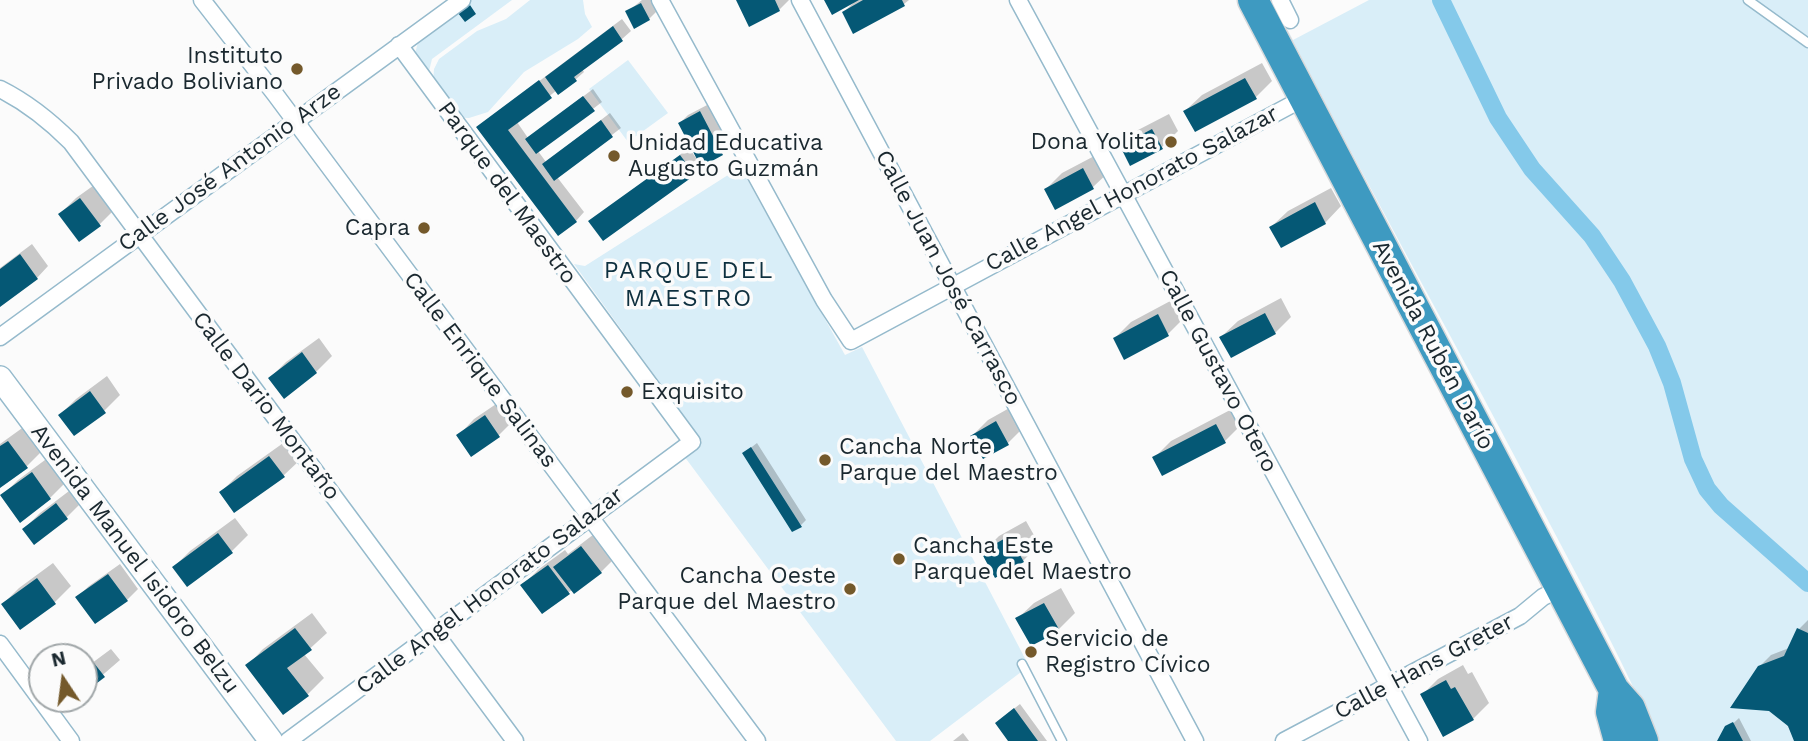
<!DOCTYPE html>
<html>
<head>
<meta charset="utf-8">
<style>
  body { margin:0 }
  #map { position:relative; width:1808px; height:741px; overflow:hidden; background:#fbfbfb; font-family:"Work Sans",sans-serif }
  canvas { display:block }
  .north { position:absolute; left:28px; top:643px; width:70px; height:70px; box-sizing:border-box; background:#fbfbfb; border:2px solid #a1a7a9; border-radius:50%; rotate:347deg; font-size:19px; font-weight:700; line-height:28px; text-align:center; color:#1a282f }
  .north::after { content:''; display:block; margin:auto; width:24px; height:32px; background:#74592b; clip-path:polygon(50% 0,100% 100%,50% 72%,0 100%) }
</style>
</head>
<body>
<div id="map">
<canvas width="1808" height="741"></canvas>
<div class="north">N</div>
</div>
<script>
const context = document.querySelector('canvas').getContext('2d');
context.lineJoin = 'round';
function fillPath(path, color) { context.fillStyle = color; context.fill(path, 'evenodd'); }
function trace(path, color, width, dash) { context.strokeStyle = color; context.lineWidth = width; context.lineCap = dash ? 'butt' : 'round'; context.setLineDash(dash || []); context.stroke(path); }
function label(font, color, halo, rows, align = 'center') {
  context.font = font + ' "Work Sans",sans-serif'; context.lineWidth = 7; context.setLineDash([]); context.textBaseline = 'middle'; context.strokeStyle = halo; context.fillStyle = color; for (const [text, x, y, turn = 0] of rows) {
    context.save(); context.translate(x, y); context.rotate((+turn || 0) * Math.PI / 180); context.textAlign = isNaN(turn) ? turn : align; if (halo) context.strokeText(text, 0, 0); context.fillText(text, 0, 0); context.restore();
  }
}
fillPath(new Path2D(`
  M470,0H512L432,59L428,75L415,54L419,38Z
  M530,0H583L585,14L592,27L578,39L524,72L488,112L469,118L445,117L432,96L434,69L439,59L477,31L506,19Z
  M1272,0L1293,40L1369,0H1808V741H1658C1626,668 1589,598 1552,528C1461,351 1362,178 1272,0Z
  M628,60L668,113L628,142L589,89Z
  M737,161L845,355L862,347L1029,666L930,741H896L684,456L702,441L574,264L585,266L728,175Z`), '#d9eef8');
fillPath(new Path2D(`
  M642,0H652L657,11L649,19L627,12Z
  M738,0H789L779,10L750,25Z
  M826,0H909L904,4L844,12L853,3Z
  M622,19L631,31L622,39L582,69L584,72L575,80L557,90L517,122L528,138L593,89L602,102L538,151L546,162L610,113L621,128L557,177L584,212L576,221L478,127Z
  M1262,63L1272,81L1256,97L1185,111L1202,95Z
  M709,104L730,145L722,154L702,166L694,174L591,221L689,148L696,158L698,157L680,123L688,115Z
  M1169,114L1178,131L1162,147L1122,146L1138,130Z
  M1100,153L1110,171L1093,187L1056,208L1046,189L1062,173Z
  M97,183L116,208L100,224L79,240L60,214L76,198Z
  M1331,188L1341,206L1325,223L1271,227L1288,211Z
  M32,244L48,266L37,278L0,305V268Z
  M1281,298L1291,317L1275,333L1221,337L1238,321Z
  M1174,299L1184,318L1168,334L1115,338L1131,322Z
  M319,338L332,356L316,372L284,396L270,378L286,362Z
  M107,376L120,395L104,411L60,415L76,399Z
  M502,400L515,419L499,435L458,436L474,419Z
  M1013,406L1024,427L1008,443L972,436L988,420Z
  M1232,409L1241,425L1225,441L1154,458L1171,441Z
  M25,426L43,450L27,466L0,486V444Z
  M286,441L300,460L283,476L221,492L237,476Z
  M757,443L806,520L801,525L744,453Z
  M49,457L66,482L50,498L20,521L2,496L18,480Z
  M73,488L83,501L67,517L35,542L24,529L40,513Z
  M235,518L248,535L232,551L187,584L174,567L190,551Z
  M1026,521L1039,544L1023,561L983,552L999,536Z
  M598,531L617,556L601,572L569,592L523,585L539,569L565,550L568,554Z
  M53,563L71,586L55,602L3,604L19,588Z
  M120,564L138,589L127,600L77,597L89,586Z
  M1061,588L1075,613L1059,629L1017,619L1034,603Z
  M312,613L327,633L304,654L324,678L307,695L247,666L263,649Z
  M1808,620V741H1795L1759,667L1771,655L1789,648L1799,629Z
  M111,649L120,660L84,691V669Z
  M1463,665L1468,674L1472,672L1489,703L1473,719L1422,695L1438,679Z
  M1020,704L1047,741H1010L1002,718Z
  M1739,718L1751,741H1719L1721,735Z
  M963,733L969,741H953Z`), '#0003');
trace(new Path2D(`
  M1441,0L1498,118L1532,169L1592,236L1622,281L1657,346L1672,383L1693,459L1707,489L1721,506L1808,583`), '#84c9ea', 18);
fillPath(new Path2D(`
  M736,0H775L780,11L749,27Z
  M824,0H859L832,15Z
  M863,0H902L905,6L853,34L842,12Z
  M641,3L650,20L634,29L625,11Z
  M470,5L476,14L465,22L458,13Z
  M613,26L623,41L574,77L577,81L558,95L545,77Z
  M1245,78L1257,99L1195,132L1183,111Z
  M539,80L552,98L508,130L577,222L558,236L476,127Z
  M583,96L595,111L536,154L525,139Z
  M700,111L723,155L701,167L678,123Z
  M601,120L613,137L554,181L542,164Z
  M1152,129L1163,149L1130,166L1120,146Z
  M680,155L695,175L603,241L588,221Z
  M1083,168L1094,189L1055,210L1044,189Z
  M80,198L101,226L79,242L58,214Z
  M1315,202L1326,224L1281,248L1269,227Z
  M20,254L38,279L0,307V269Z
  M1265,313L1276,334L1231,358L1219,337Z
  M1158,314L1169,336L1124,360L1113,338Z
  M302,352L317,373L284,399L268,378Z
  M90,391L106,413L74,436L58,415Z
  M485,415L500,437L471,457L456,435Z
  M996,421L1009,445L983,459L970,436Z
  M1216,424L1226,443L1162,476L1152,457Z
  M8,441L28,468L0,488V446Z
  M751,447L802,527L792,532L742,453Z
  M269,456L285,477L234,513L219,492Z
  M32,472L51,499L20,523L0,495Z
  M56,503L68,519L34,545L22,529Z
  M218,533L233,553L187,587L172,567Z
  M1009,536L1024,562L995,578L981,552Z
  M581,546L602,573L574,594L553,567Z
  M548,565L570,594L542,614L520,585Z
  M108,574L128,601L95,624L75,597Z
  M37,578L56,604L20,630L1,604Z
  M1044,603L1060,631L1031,646L1015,618Z
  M295,628L312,650L287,668L309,696L283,715L245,665Z
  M1797,628L1808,633V741H1794L1788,726L1769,711L1730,708L1758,666L1784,656Z
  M94,663L105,677L84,693V671Z
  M1446,680L1451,689L1455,687L1474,720L1443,737L1420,694Z
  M1014,708L1038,741H1008L995,723Z
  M1733,722L1743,741H1717L1725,726Z`), '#055875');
const lane = new Path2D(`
  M1748,0L1808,43
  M1022,664L1062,741`);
const street = new Path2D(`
  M202,0L275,94L757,741
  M660,0L824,300L851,341L1304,98
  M800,0L1195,741
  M1018,0L1419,741
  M1280,0L1290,20
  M0,89C28,103 49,120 71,142L515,741
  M0,337L462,0
  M0,644L71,741
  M288,741L692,442L399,45
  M1284,741L1520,616L1543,597L1561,588`);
const secondary = new Path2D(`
  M0,378L271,741`);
const highway = new Path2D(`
  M1253,0L1614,690L1630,708L1643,741
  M1614,690L1611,712L1619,741`);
trace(lane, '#95bacc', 11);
trace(street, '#95bacc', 19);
trace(secondary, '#95bacc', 26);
trace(highway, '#d6d8da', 33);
trace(lane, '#fff', 8);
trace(street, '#fff', 16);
trace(secondary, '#fff', 23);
trace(highway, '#3e9ac1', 30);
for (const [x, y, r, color] of [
  [297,69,7,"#74592b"],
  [1171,142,7,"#74592b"],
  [614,156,7,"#74592b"],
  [424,228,7,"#74592b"],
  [627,392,7,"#74592b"],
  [825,460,7,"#74592b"],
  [899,559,7,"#74592b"],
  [850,589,7,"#74592b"],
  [1031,652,7,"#74592b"]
]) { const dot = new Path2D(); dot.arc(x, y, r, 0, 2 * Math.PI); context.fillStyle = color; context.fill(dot); trace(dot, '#fbfbfb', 2.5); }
label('23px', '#1a282f', '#fbfbfb', [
  ["Instituto",283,56,"right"],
  ["Privado Boliviano",283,82,"right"],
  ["Dona Yolita",1157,142,"right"],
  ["Unidad Educativa",628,143],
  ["Augusto Guzmán",628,169],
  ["Capra",410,228,"right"],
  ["Exquisito",641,392],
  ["Cancha Norte",839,447],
  ["Parque del Maestro",839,473],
  ["Cancha Este",913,546],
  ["Parque del Maestro",913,572],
  ["Cancha Oeste",836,576,"right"],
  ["Parque del Maestro",836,602,"right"],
  ["Servicio de",1045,639],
  ["Registro Cívico",1045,665]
], 'left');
label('23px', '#1a282f', '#fbfbfb', [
  ["Calle José Antonio Arze",230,168,-36],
  ["Calle Angel Honorato Salazar",1132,189,-28],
  ["Parque del Maestro",507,193,54],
  ["Calle Juan José Carrasco",948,278,62],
  ["Avenida Rubén Darío",1433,345,62],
  ["Calle Enrique Salinas",480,370,53],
  ["Calle Gustavo Otero",1218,371,62],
  ["Calle Dario Montaño",266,406,53],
  ["Avenida Manuel Isidoro Belzu",135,559,53],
  ["Calle Angel Honorato Salazar",490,591,-37],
  ["Calle Hans Greter",1424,667,-28]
]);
context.letterSpacing = '2px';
label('24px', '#0e303f', '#fbfbfb', [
  ["PARQUE DEL",689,271],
  ["MAESTRO",689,299]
]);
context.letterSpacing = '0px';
</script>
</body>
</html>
